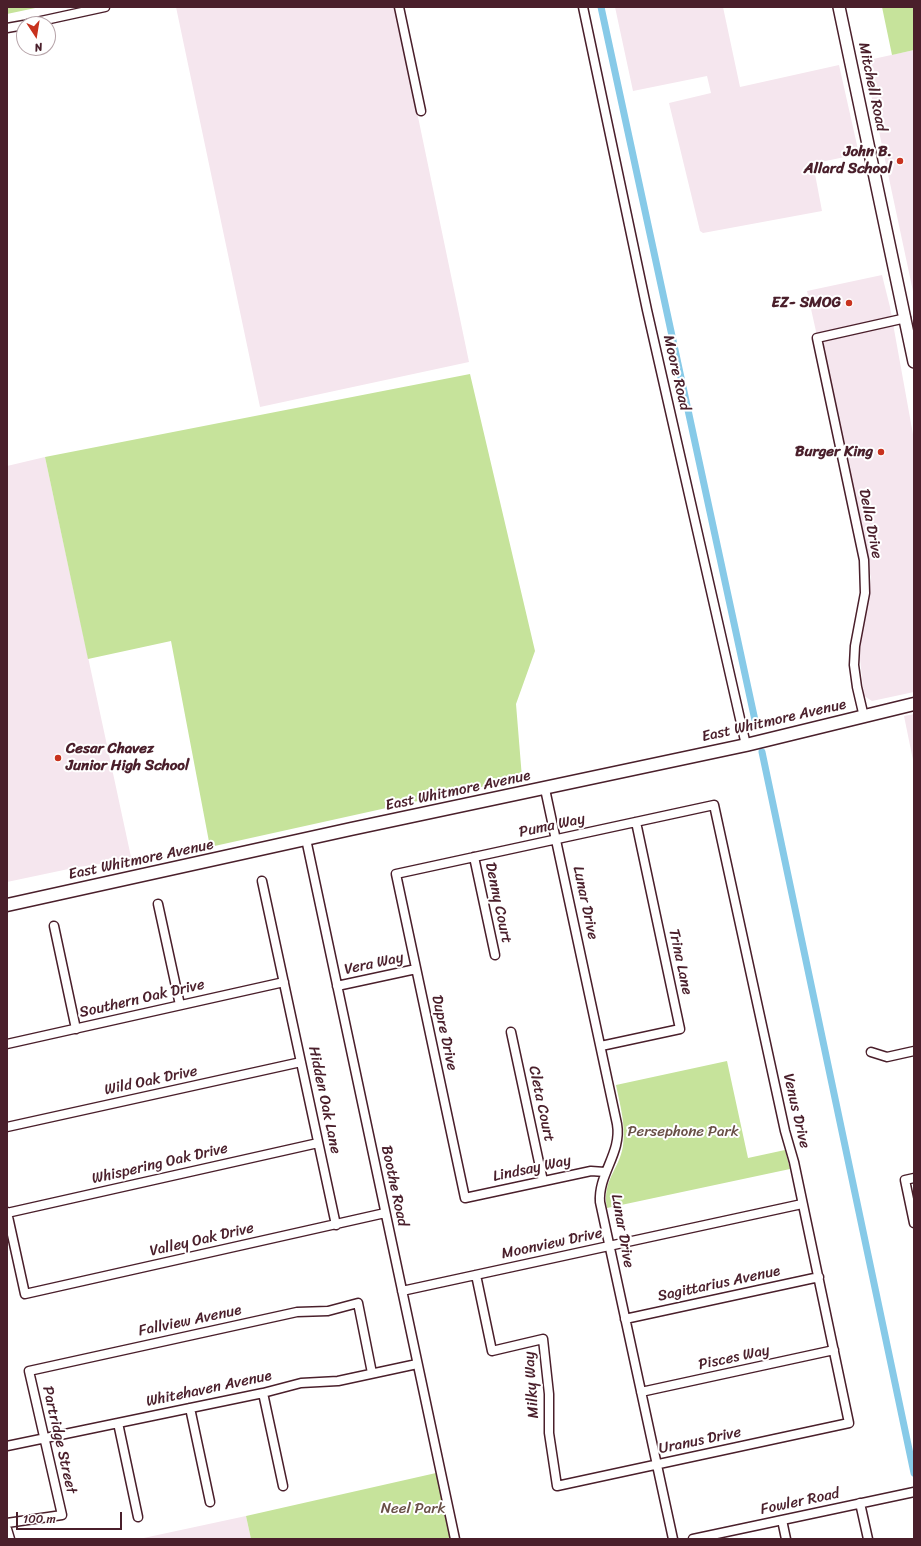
<!DOCTYPE html>
<html>
<head>
<meta charset="utf-8">
<style>
  body { margin:0 }
  #map { position:relative; width:921px; height:1546px; overflow:hidden; background:#fff; font-family:Sriracha,sans-serif }
  canvas { display:block }
  .frame { position:absolute; inset:0; border:8px solid #4a1f2b; pointer-events:none }
  .north { position:absolute; left:16px; top:16px; width:40px; height:40px; box-sizing:border-box; background:#fff; border:1px solid #b7a5aa; border-radius:50%; rotate:168deg; font-size:11px; font-weight:700; line-height:16px; text-align:center; color:#4a1f2b }
  .north::after { content:''; display:block; margin:auto; width:14px; height:18px; background:#c8321e; clip-path:polygon(50% 0,100% 100%,50% 72%,0 100%) }
  .scale { position:absolute; left:16px; top:1512px; width:106px; height:18px; box-sizing:border-box; border:2px solid #4a1f2b; border-top:0; padding-left:5px; font-size:12px; line-height:14px; white-space:nowrap; color:#4a1f2b; -webkit-text-stroke:3px #fff; paint-order:stroke }
</style>
</head>
<body>
<div id="map">
<canvas width="921" height="1546"></canvas>
<div class="frame"></div>
<div class="north">N</div>
<div class="scale">100 m</div>
</div>
<script>
const context = document.querySelector('canvas').getContext('2d');
context.lineJoin = 'round';
function fillPath(path, color) { context.fillStyle = color; context.fill(path, 'evenodd'); }
function trace(path, color, width, dash) { context.strokeStyle = color; context.lineWidth = width; context.lineCap = dash ? 'butt' : 'round'; context.setLineDash(dash || []); context.stroke(path); }
function label(font, color, halo, rows, align = 'center') {
  context.font = font + ' Sriracha,sans-serif'; context.lineWidth = 4; context.setLineDash([]); context.textBaseline = 'middle'; context.strokeStyle = halo; context.fillStyle = color; for (const [text, x, y, turn = 0] of rows) {
    context.save(); context.translate(x, y); context.rotate((+turn || 0) * Math.PI / 180); context.textAlign = isNaN(turn) ? turn : align; if (halo) context.strokeText(text, 0, 0); context.fillText(text, 0, 0); context.restore();
  }
}
fillPath(new Path2D(`
  M176,7H399L421,111L417,112L469,362L260,407Z
  M615,7H723L740,87L839,65L859,154L821,162L822,173L815,174L822,211L703,233L700,231L669,103L711,93L707,76L633,91Z
  M914,50V296L864,61Z
  M882,275L890,307L914,440V692L872,701L864,696L859,650L871,578L807,291Z
  M45,457L131,857L116,862L78,867L7,882V466Z
  M914,714V765L904,716Z
  M246,1516L251,1539H139Z`), '#f5e6ee');
fillPath(new Path2D(`
  M7,7H40L7,14Z
  M882,7H914V50L892,55Z
  M470,374L535,651L516,704L522,778L210,847L171,641L88,659L45,457Z
  M727,1061L748,1158L785,1150L790,1169L607,1208C602,1180 619,1170 623,1146C626,1125 620,1105 616,1085Z
  M436,1473L450,1539H251L246,1516Z`), '#c6e39b');
trace(new Path2D(`
  M601,7L756,725
  M762,752L914,1473`), '#87cae8', 7);
const minor = new Path2D(`
  M399,7L421,111
  M583,7L647,310L746,745
  M27,24L105,7
  M7,28L24,25
  M864,717L857,687L854,665L855,646L865,593L864,560L817,338L906,318
  M545,789L617,1124C622,1153 598,1174 600,1202L673,1539
  M306,839L455,1539
  M474,857L495,955
  M262,881L336,1225
  M158,904L180,1005
  M54,926L76,1029
  M337,986L416,969
  M511,1032L543,1181
  M7,1044L284,982
  M601,1046L680,1029L636,822
  M871,1052L887,1057L914,1051
  M7,1127L301,1062
  M914,1178L905,1180L914,1223
  M7,1212L25,1294L385,1213
  M7,1213L318,1143
  M476,1275L492,1351L543,1339L549,1394V1433L557,1486L849,1423L794,1162L785,1131L714,805L396,874L465,1198L591,1171L605,1172
  M402,1291L802,1204
  M625,1319L819,1277
  M641,1392L834,1350
  M263,1393L283,1486
  M190,1408L210,1502
  M118,1423L138,1517
  M7,1446L263,1393L301,1383L338,1381L417,1364
  M860,1503L868,1539
  M782,1520L786,1539
  M7,1523L62,1515L29,1371L297,1312L328,1311L358,1303L372,1373
  M7,1529L10,1539
  M693,1539L914,1492`);
const tertiary = new Path2D(`
  M839,7L914,362`);
const secondary = new Path2D(`
  M7,905L351,829L746,745L914,704`);
trace(minor, '#4a1f2b', 11);
trace(tertiary, '#4a1f2b', 14);
trace(secondary, '#4a1f2b', 15);
trace(minor, '#fff', 8);
trace(tertiary, '#fff', 11);
trace(secondary, '#fff', 12);
for (const [x, y, r, color] of [
  [900,161,4,"#c8321e"],
  [849,303,4,"#c8321e"],
  [881,452,4,"#c8321e"],
  [58,758,4,"#c8321e"]
]) { const dot = new Path2D(); dot.arc(x, y, r, 0, 2 * Math.PI); context.fillStyle = color; context.fill(dot); trace(dot, '#fff', 1.5); }
label('15px', '#4a1f2b', '#fff', [
  ["Mitchell Road",872,87,78],
  ["Moore Road",676,373,77],
  ["Della Drive",870,524,79],
  ["East Whitmore Avenue",774,721,-13],
  ["East Whitmore Avenue",458,791,-12],
  ["Puma Way",552,826,-12],
  ["East Whitmore Avenue",141,860,-12],
  ["Denny Court",498,903,78],
  ["Lunar Drive",585,903,78],
  ["Trina Lane",680,962,78],
  ["Vera Way",374,964,-12],
  ["Southern Oak Drive",142,999,-13],
  ["Dupre Drive",444,1033,78],
  ["Wild Oak Drive",151,1081,-12],
  ["Hidden Oak Lane",324,1100,78],
  ["Cleta Court",541,1104,78],
  ["Venus Drive",796,1111,77],
  ["Whispering Oak Drive",160,1164,-13],
  ["Lindsay Way",532,1169,-12],
  ["Boothe Road",394,1186,78],
  ["Lunar Drive",622,1231,80],
  ["Valley Oak Drive",202,1240,-13],
  ["Moonview Drive",552,1244,-12],
  ["Sagittarius Avenue",719,1284,-12],
  ["Fallview Avenue",190,1321,-12],
  ["Pisces Way",734,1358,-12],
  ["Milky Way",532,1385,-94],
  ["Whitehaven Avenue",209,1389,-12],
  ["Partridge Street",59,1440,77],
  ["Uranus Drive",700,1441,-12],
  ["Fowler Road",800,1502,-12]
]);
label('bold 15px', '#4a1f2b', '#fff', [
  ["John B.",892,152],
  ["Allard School",892,169],
  ["EZ- SMOG",841,303],
  ["Burger King",873,452],
  ["Cesar Chavez",66,749,"left"],
  ["Junior High School",66,766,"left"]
], 'right');
label('15px', '#695047', '#fff', [
  ["Persephone Park",683,1132],
  ["Neel Park",413,1509]
]);
</script>
</body>
</html>
